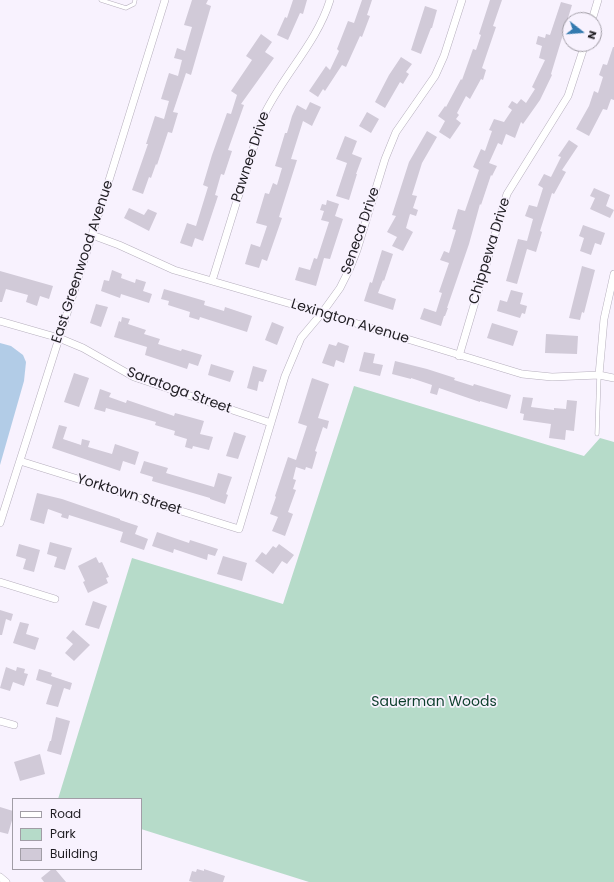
<!DOCTYPE html>
<html>
<head>
<meta charset="utf-8">
<style>
  body { margin:0 }
  #map { position:relative; width:614px; height:882px; overflow:hidden; background:#f8f2fe; font-family:Poppins,sans-serif }
  canvas { display:block }
  .legend { position:absolute; left:12px; top:798px; width:130px; height:72px; box-sizing:border-box; background:#f8f2fe; border:1px solid #a19da6; margin:0; padding:5px 7px; list-style:none; font-size:12px; color:#1f1d22 }
  .legend li { display:flex; align-items:center; gap:8px; height:20px }
  .legend b { width:20px; border:1px solid #a19da6 }
  .north { position:absolute; left:562px; top:12px; width:40px; height:40px; box-sizing:border-box; background:#f8f2fe; border:1px solid #a19da6; border-radius:50%; rotate:107deg; font-size:11px; font-weight:700; line-height:16px; text-align:center; color:#1f1d22 }
  .north::after { content:''; display:block; margin:auto; width:14px; height:18px; background:#337aaf; clip-path:polygon(50% 0,100% 100%,50% 72%,0 100%) }
</style>
</head>
<body>
<div id="map">
<canvas width="614" height="882"></canvas>
<ul class="legend">
<li><b style="height:5px;background:#fff"></b>Road</li>
<li><b style="height:11px;background:#b6dbc9"></b>Park</li>
<li><b style="height:11px;background:#d1cad8"></b>Building</li>
</ul>
<div class="north">N</div>
</div>
<script>
const context = document.querySelector('canvas').getContext('2d');
context.lineJoin = 'round';
function fillPath(path, color) { context.fillStyle = color; context.fill(path, 'evenodd'); }
function trace(path, color, width, dash) { context.strokeStyle = color; context.lineWidth = width; context.lineCap = dash ? 'butt' : 'round'; context.setLineDash(dash || []); context.stroke(path); }
function label(font, color, halo, rows, align = 'center') {
  context.font = font + ' Poppins,sans-serif'; context.lineWidth = 3.5; context.setLineDash([]); context.textBaseline = 'middle'; context.strokeStyle = halo; context.fillStyle = color; for (const [text, x, y, turn = 0] of rows) {
    context.save(); context.translate(x, y); context.rotate((+turn || 0) * Math.PI / 180); context.textAlign = isNaN(turn) ? turn : align; if (halo) context.strokeText(text, 0, 0); context.fillText(text, 0, 0); context.restore();
  }
}
fillPath(new Path2D(`
  M354,386L584,456L600,438L614,442V882H309L141,829V799H58L132,558L283,604Z`), '#b6dbc9');
fillPath(new Path2D(`
  M0,343L11,346L23,355L26,362L24,381L0,465Z`), '#b2cce7');
fillPath(new Path2D(`
  M192,0H208L206,4L211,6L191,75L186,73L173,112L178,113L172,133L168,132L157,165L156,164L151,178L149,177L143,194L132,190L148,144H146L155,116L164,119L169,101L161,99L169,73L178,76L182,60L174,58L177,48L185,51L192,27L184,25Z
  M293,0H307L303,14L300,13L288,40L277,35L285,17L287,18Z
  M362,0H372L367,15L370,16L362,37L360,36L346,67L342,65L325,91L323,89L318,97L309,91L326,66L330,70L339,51L337,49L348,21L354,23Z
  M490,0H502L493,26L496,27L482,68L486,70L483,80L481,79L470,99L466,96L457,113L459,115L456,119L461,123L450,139L439,132L445,121L438,116L445,106L446,107L461,79L462,80L473,49L476,50L481,35L479,34Z
  M561,2L572,5L551,74L552,75L540,100L523,124L521,122L515,138L506,134L502,145L498,143L489,163L497,166L492,176L491,175L481,205L480,204L469,244L447,308H448L445,316H444L441,326L420,319L424,308L436,312L442,293L439,292L449,263L440,260L444,251L449,253L456,230L452,229L458,209L465,211L479,170L473,167L481,149L485,151L492,131L489,130L494,119L504,122L512,110L508,107L512,101L517,104L521,99L526,103L535,89L532,87L545,60L539,58L542,46L536,44L538,36L545,38L546,34L550,35Z
  M425,6L437,10L432,28H431L421,54L411,50Z
  M261,34L272,42L265,52L274,58L241,104L244,105L228,150L232,151L224,175L221,174L215,195L218,196L203,241L195,238L192,247L180,243L187,223L196,226L208,187L203,185L212,155L227,113L231,114L237,95L231,91L252,60L246,56Z
  M613,47H614V100L611,99L607,110L603,109L589,136L576,129L589,106L594,91L598,93L603,77L599,75L603,64L607,65Z
  M401,57L412,64L406,72L409,74L403,84L400,82L385,108L375,102L389,75Z
  M310,102L321,107L312,126L303,121L291,159L297,160L279,217L282,218L267,261L262,259L259,268L245,264L251,244L260,247L267,226L256,223L265,193L269,194L273,183L277,185L282,168L275,166L285,133H287L292,116L297,105L306,110Z
  M367,112L379,119L371,133L359,126Z
  M427,131L437,137L422,163L412,195L417,196L413,208L418,210L416,216L410,214L406,228L413,232L403,251L392,246L397,237L387,232L396,216L392,215L409,162Z
  M345,136L357,141L352,154L362,158L356,174H357L349,200L336,196L347,163L336,159Z
  M569,140L578,146L562,170L566,172L554,194L552,193L540,231L542,232L536,252L527,249L517,284L506,281L518,239L527,241L533,219L525,216L529,205L537,207L543,188L538,185L544,174L551,177L561,157L558,156Z
  M594,188L610,195L606,206L614,210L610,218L590,209L595,198L590,196Z
  M327,200L339,204L335,216L343,219L330,259L324,258L316,286L295,280L299,267L310,270L314,258L317,259L329,222L321,220L324,211L320,210L322,204L326,205Z
  M129,208L144,215L148,209L157,213L149,231L124,218Z
  M583,225L605,233L601,245L595,243L591,255L580,251L584,238L579,236Z
  M382,250L393,254L384,281L383,280L378,293L396,299L393,310L364,301L370,282L372,283Z
  M582,266L595,270L584,313L582,312L580,320L569,318Z
  M112,270L122,274L121,278L135,283L136,279L146,282L143,291L152,294L149,303L121,294L120,298L101,291L104,280L109,281Z
  M0,271L53,286L49,299L40,296L37,306L26,302L28,295L6,289L2,302H0Z
  M164,289L205,301L204,305L224,311L225,307L252,316L247,332L200,317L199,320L189,317L190,312L168,305L169,301L161,299Z
  M511,290L523,293L520,304L527,306L525,314L522,313L520,318L497,311L500,300L507,302Z
  M96,304L108,307L101,327L90,323Z
  M122,317L130,319L128,324L146,330L144,334L160,339L158,344L181,351L182,349L202,355L198,366L189,363L187,369L145,355L147,347L114,337L119,321L121,322Z
  M272,322L284,327L277,345L265,340Z
  M492,323L518,331L513,346L487,338Z
  M546,334L578,336L577,354L545,353Z
  M338,342L349,346L344,363L336,360L334,367L322,363L329,344L336,346Z
  M364,352L375,354L373,363L383,365L380,376L359,371Z
  M395,361L427,369L455,378L454,380L473,386L474,384L511,395L507,409L480,401V402L439,388L437,395L430,393L432,385L411,378V379L392,374Z
  M211,364L234,371L230,382L208,375Z
  M253,366L267,370L263,382L259,381L257,391L247,388Z
  M74,373L89,378L79,407L64,402Z
  M312,378L329,384L318,418L329,421L327,429L323,427L315,451L317,452L312,469L306,467L305,470L296,467L293,479L296,480L293,489L296,490L288,512L293,514L285,536L272,531L278,517L270,514L276,497L275,496L288,457L296,460L307,426L298,423Z
  M100,389L111,393L109,397L126,403L127,400L174,416L175,413L204,421L200,434L213,437L209,450L193,446L192,449L185,447L187,439L174,435L175,431L155,425L156,422L106,408L105,412L94,409Z
  M523,397L533,398L531,407L554,410V408L566,409L567,400L577,401L574,431L566,430L565,440L549,438L551,424L523,420L524,414L520,413Z
  M59,425L67,427L63,439L81,445L82,439L90,441L88,447L112,454L115,444L139,452L135,465L123,461L120,471L52,448Z
  M234,432L246,436L238,459L226,456Z
  M144,461L168,468L166,473L214,487L218,473L232,477L226,494L228,495L225,504L210,499V498L152,481L153,477L140,473Z
  M37,493L62,499L120,519V520L138,526L135,534L148,539L144,550L120,542L123,532L69,515L68,519L61,517L62,514L48,509L44,524L30,520Z
  M157,532L189,543L190,540L218,549L215,556L208,554L207,560L174,549L173,553L152,546Z
  M50,542L72,548L65,570L54,567L57,557L47,554Z
  M19,544L40,550L34,572L23,569L26,559L16,556Z
  M279,544L294,555L287,564L282,561L273,574L255,561L262,552L266,555L273,546L276,548Z
  M223,556L247,563L242,581L217,574Z
  M96,557L99,563L102,562L109,577L106,578L108,583L88,593L83,582L85,581L78,566Z
  M93,601L107,606L99,629L85,625Z
  M0,610L13,614L11,621L6,619L2,635H0Z
  M20,622L29,624L26,634L39,638L35,650L13,643Z
  M73,630L90,645L74,661L65,653L73,644L66,638Z
  M6,667L16,671L17,667L25,669L24,673L28,674L24,686L13,682L10,691L0,688Z
  M39,669L52,673L51,676L72,683L70,690L64,688L58,707L46,704L52,685L36,680Z
  M56,717L70,721L61,755L47,751L50,741H51Z
  M40,754L45,774L20,781L14,762Z
  M0,807L13,811V817L8,834L0,832Z
  M52,869H55L66,882H44L41,878Z
  M197,869L204,871V869L225,876L223,882H193L189,881L192,871L196,872Z`), '#d1cad8');
const lane = new Path2D(`
  M101,0L126,8L134,4L135,0
  M597,434L599,375`);
const street = new Path2D(`
  M592,20L598,0
  M92,235L119,245L174,270L322,313L522,374L552,377L599,375L614,378
  M212,281L263,117C282,76 317,43 330,0
  M0,321L59,338L83,348L134,377L271,423
  M459,356L507,194L568,96L585,44
  M599,375L604,319L614,274
  M20,461L239,529L285,376L301,338L322,313L340,288L350,268L357,250L385,159L396,132L435,76L444,56L462,0
  M0,523L92,235L165,0
  M0,582L55,599
  M0,721L14,725
  M0,877L6,882`);
trace(lane, '#b6afbd', 4.5);
trace(street, '#b6afbd', 8);
trace(lane, '#fff', 3.5);
trace(street, '#fff', 7);
label('14px', '#1f1d22', '#f8f2fe', [
  ["Pawnee Drive",251,157,-72],
  ["Seneca Drive",361,231,-71],
  ["Chippewa Drive",490,251,-73],
  ["East Greenwood Avenue",83,262,-72],
  ["Lexington Avenue",350,322,17],
  ["Saratoga Street",179,391,20],
  ["Yorktown Street",129,495,17]
]);
label('14px', '#0d3f2c', '#f8f2fe', [
  ["Sauerman Woods",434,702]
]);
</script>
</body>
</html>
